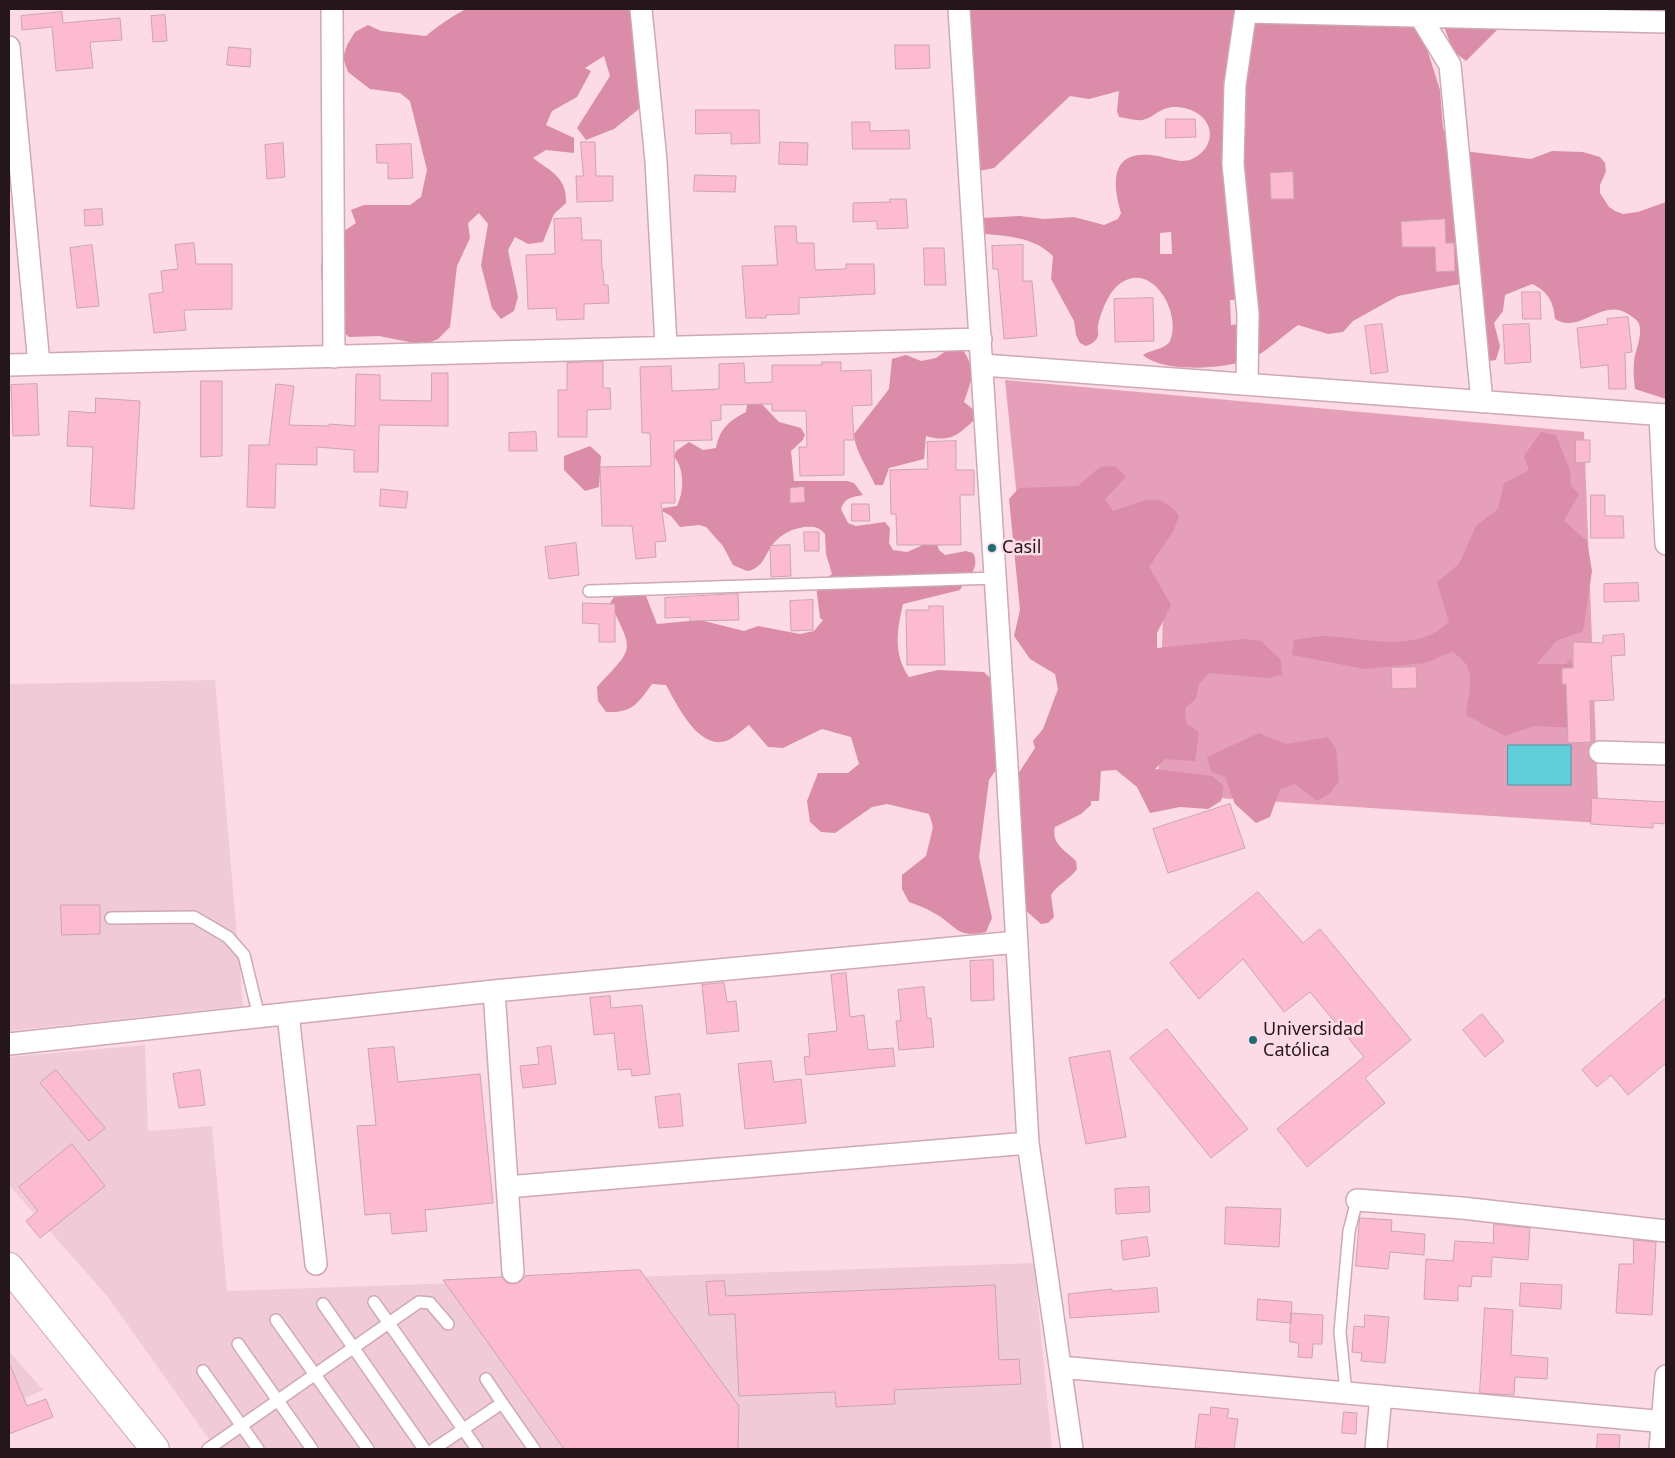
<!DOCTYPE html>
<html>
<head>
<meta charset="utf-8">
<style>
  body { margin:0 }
  #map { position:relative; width:1675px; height:1458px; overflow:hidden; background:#fcdbe6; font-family:"Noto Sans",sans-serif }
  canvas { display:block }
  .frame { position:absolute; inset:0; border:10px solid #24161b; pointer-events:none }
</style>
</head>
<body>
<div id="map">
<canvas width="1675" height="1458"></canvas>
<div class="frame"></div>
</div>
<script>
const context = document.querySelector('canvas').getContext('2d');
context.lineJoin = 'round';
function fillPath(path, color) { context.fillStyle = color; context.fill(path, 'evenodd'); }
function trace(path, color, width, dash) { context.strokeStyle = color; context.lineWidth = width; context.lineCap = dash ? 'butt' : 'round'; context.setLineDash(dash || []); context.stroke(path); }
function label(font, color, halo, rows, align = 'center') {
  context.font = font + ' "Noto Sans",sans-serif'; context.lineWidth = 5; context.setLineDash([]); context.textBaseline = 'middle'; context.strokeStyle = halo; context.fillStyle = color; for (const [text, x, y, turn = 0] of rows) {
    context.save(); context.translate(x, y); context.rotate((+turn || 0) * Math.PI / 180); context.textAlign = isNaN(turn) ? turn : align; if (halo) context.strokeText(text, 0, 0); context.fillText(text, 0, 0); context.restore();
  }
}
fillPath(new Path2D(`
  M215,680L243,1006L9,1031V684Z
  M145,1045L148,1131L212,1126L227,1291L1034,1263L1052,1449H216L107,1296L9,1185V1057Z
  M9,1351L43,1390L9,1406Z`), '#f0cad7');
fillPath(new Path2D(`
  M1005,380L1584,432L1599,823L1158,794L1163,614L1020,528Z`), '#e69fb9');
fillPath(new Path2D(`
  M466,9H641L649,101L614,129L586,140L577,128L610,76L604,56L585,68L591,71L577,97L552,111L546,125L574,138V153L546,150L533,158C552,172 567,178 566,203L554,214L543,242L528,244L515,237L508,250L518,297L514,311L501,319L492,308L481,265L488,224L479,213L468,223L470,238L457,266L450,327L438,339L424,345L379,336L349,337C329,320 318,286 322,260C324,249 327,239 329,229L344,231L356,223L351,210L364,205H410L421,197L427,170L410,101L400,93L370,89L348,72L343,58L347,45L355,32L368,25L381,31L426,36C439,25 451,17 466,9Z
  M951,9H1266L1401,21L1416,28L1427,49L1440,90L1443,128L1450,144L1463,151L1531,159L1552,151L1583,152L1600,157L1605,163L1606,171L1600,185V193L1609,207L1615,211L1623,214L1638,212L1666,202V399L1635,389C1634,380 1633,372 1634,362C1635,351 1643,335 1639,324C1637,319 1632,317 1628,314C1603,297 1579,335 1555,319C1554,303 1548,291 1532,284L1505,295L1503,311L1494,323L1500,346L1496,360L1489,361L1483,334L1485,319L1483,296L1480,289L1465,283L1398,296L1353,321L1343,332L1328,334L1298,325C1282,336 1266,353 1248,360C1223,369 1163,373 1143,355C1150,350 1166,349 1170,341C1181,317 1158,270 1129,279C1111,284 1102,309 1098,325C1097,329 1099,333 1098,336C1096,342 1091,344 1086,346L1080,343L1076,335L1074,321L1051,279L1053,256C1034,237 1008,236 984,234L981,218L1020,216L1044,219L1074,217L1104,225L1118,219L1121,213C1111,178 1112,148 1158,156C1169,158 1181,164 1192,159C1218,147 1216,115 1184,108C1161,103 1157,117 1142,120C1136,121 1126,118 1119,117L1117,111L1119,91L1089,99L1070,96L994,168L979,171ZM1293,172L1294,199H1271L1270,173ZM1429,220H1445L1429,247H1402L1401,222ZM1171,232L1172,254H1160V233ZM1454,243L1455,271L1436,272L1435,244ZM1242,299L1243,324L1231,325L1230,300Z
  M1428,9L1499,28L1466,61L1453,51L1445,29Z
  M962,349C977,370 972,379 964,402L980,415C960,432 954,444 926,436L924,459L889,468L883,485H875C868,468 855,452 854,434L889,389L892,359L906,355L921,361L936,358L947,350Z
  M758,400L779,422L801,428L805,435L802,441L791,451L794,481H847L854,483L863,495C853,497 845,497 841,509L848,523L856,526L885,522L890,528L889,543L893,550L907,552L921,546L922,539L934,535L939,550L945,555L966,551L973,553C981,568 967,578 960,590L903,604C897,630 893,654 909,677L938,670L984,672L994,682L1014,718L1016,733L1011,748L989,780L979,857L992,918L986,932C955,939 957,925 934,913C926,908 917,905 909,902L902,889V875L926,856L933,827L929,814L887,804L872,807L835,833L821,832L810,822L807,801L818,773H848L859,764L851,737L822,729L783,748L768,747L749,725C742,730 734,738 726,741C698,750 676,703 666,685L652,684C637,704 633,713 606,712L598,701L597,687C635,646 634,653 610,603L618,591L646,596L657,624L700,620L744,631L758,626L800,634L814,631L823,620L820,618L816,585L832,574L826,554L825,534C819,527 814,526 804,527C792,529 781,534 773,544C765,554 763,569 747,571L733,565L723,546L706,527L699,525L680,527L671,516L662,511L663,508L677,506C684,492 685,469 674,457L676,451L689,442L703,450L716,448C720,428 729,421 746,412L747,405ZM804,487L805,502L791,503L790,488Z
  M1541,432L1556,435L1570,471L1571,486L1579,494L1564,521L1587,541L1592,571L1583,631L1556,641L1537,664H1566L1571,659L1576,688V728L1534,726L1505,736L1466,715C1469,689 1479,667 1452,652L1425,663L1365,669L1292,655L1294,640C1304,639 1315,636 1324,636C1366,638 1416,654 1449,622L1437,582L1459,564L1476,526L1498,509L1504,483L1529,470L1524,456Z
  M590,446L601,456L599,487L585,491L564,470V456Z
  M1115,466L1126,477L1105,499L1113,511C1141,503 1159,488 1179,516L1174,530L1149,567L1171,605L1157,633V648L1245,639L1261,641L1281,660L1282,675L1268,678L1209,673L1199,684L1196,699L1185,708L1186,723L1199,732L1195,761L1165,759L1155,769L1212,776L1224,786L1221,801L1208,809L1180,807L1150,813L1137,787L1116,770L1101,771L1099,801H1091V805L1081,814L1055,827C1051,844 1065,850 1076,861L1077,869C1068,881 1057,885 1051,895L1054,917L1048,923L1041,924L1024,909L1018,774L1035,748L1033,741L1043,729L1058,689L1055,674L1030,659L1014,636L1020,610L1009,499L1019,488L1078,486L1100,467Z
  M1259,733L1286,744L1328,737L1336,749L1339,781L1330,793L1317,801L1295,784L1280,789L1270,817L1256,823L1235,804L1225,777L1211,772L1207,757Z`), '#da8ca9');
const water = new Path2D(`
  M1508,745H1571V785H1508Z`);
fillPath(water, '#60cfda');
trace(water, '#4e98a1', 1);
const building = new Path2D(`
  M62,12L63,23L120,18L122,40L90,42L93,68L56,71L52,27L22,30L21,16Z
  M165,15L167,41L153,42L151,16Z
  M895,45H929L930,68L896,69Z
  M229,47L251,49L250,67L227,65Z
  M696,110H759L760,143L731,144V133L696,134Z
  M1166,119H1195L1196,137L1166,138Z
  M852,122H870V131L909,130L910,149H853Z
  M581,142H595L596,176H613V201L577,202L576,176H583Z
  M780,142L808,143L807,165L779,164Z
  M283,143L285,177L267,179L265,145Z
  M411,144L413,178L388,179V163H377L376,145Z
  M1293,172L1294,199H1271L1270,173Z
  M695,175L736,176L735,192L694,191Z
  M890,199H906L908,228L877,229V221L853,222V203L890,202Z
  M102,209L103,225L85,226L84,210Z
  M581,218L582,240H601L602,270H603L604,285H608L609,303L584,304V319L557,320L556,308L528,309L526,255L555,254L554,219Z
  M1445,219L1446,243H1454L1455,271L1436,272L1435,247H1402L1401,222Z
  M775,226H796L797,243H814L815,270L846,269V264H874L875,294L799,298V314L766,315V318H746L742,266L777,265Z
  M194,243L196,264H232V309L184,310L186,330L154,333L149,294L163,292L161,271L178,269L175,245Z
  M92,245L99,306L77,308L70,248Z
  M1023,245V281H1032L1037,336L1004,339L998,269H993L992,246Z
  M924,248H944L946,285H925Z
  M1522,292H1540L1541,319H1523Z
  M1153,298L1154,341L1115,342L1114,299Z
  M1628,317L1632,352L1625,353L1626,389H1609L1608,365L1581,368L1577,328L1608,324L1607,319Z
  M1382,324L1388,372L1371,374L1365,326Z
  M1529,324L1531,362L1505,364L1503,325Z
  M603,362V388H610L611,409L587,410V437H558V390H567V363Z
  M822,362H841V371L871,370L872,405L852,406L854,440H844V475L800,476L799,447H807L806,411H772V404L721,405V420L711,421L712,440L674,441L675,503H661L666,541L655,542L656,557L636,559L632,526H602L600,467L651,466L650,433H642L640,367L671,366L672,391L719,389V364L744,363L745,383L772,382V365H822Z
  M432,373H448V426L379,425L378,472H354V450L317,447V465L276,464L275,508L247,507L249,445H269L276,384L294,386L289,425L329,426V424L355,426L356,374L380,375V400L431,401Z
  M201,381H222V456L201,457Z
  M37,384L39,435L13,436L11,385Z
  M96,398L140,401L134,509L90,506L93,447L67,446L69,411L95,413Z
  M536,432L537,451H509V433Z
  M1576,440H1590V462L1576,463Z
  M956,441V470H974V495H960L961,545H897L896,514H891L890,470L928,469L927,442Z
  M804,487L805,502L790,503V488Z
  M381,489L408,492L406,508L380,506Z
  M1591,495H1605V516H1623L1624,538H1591Z
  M852,504H869L870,521H852Z
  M804,532H819V551H805Z
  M576,543L579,575L549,579L545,547Z
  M790,545L791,576L771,577L770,546Z
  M1638,583L1639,601L1604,602V584Z
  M738,594L739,620L690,621V617L665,618V598Z
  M813,600V630L791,631L790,601Z
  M583,603L615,604V642H599V624L583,623Z
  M929,606H943L945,665H907L906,610H929Z
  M1624,634L1625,655L1611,656L1614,700L1590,701L1591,742L1568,743L1566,684H1562V668H1573V642L1603,643V636Z
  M1416,667L1417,688L1392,689L1391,668Z
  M1592,798L1666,802V824L1653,823V828L1591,824Z
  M1230,804L1245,848L1168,873L1153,829Z
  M1258,892L1303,943L1320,929L1411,1040L1365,1078L1385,1103L1307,1167L1277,1129L1364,1057L1310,992L1284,1012L1243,959L1199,999L1170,963Z
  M61,905H100V934L62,935Z
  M993,960L994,1000L971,1001L970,961Z
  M846,973L850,1017L864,1015L868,1050L893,1048L895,1066L806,1075L804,1057L810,1056L808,1034L837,1031L831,975Z
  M724,983L727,1002L736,1001L739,1031L707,1034L702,985Z
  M924,987L927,1018H931L934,1047L899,1050L896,1021H901L898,990Z
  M610,996L611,1008L642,1005L650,1074L632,1076L631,1069L618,1070L614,1033L594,1035L590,998Z
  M1666,998V1063L1628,1095L1611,1075L1597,1087L1582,1070Z
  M1482,1014L1504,1041L1485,1057L1463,1030Z
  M1167,1029L1248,1129L1211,1158L1130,1058Z
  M551,1046L556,1084L523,1088L520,1066L539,1064L537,1048Z
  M394,1047L398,1082L480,1074L493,1203L425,1210L427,1231L392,1234L390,1213L365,1215L357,1126L376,1125L368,1049Z
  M1110,1051L1126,1137L1086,1144L1069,1058Z
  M771,1061L774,1082L801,1079L806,1123L745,1129L738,1064Z
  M56,1070L105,1128L89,1141L40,1083Z
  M200,1070L205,1105L179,1108L173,1074Z
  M680,1094L683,1126L659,1128L655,1097Z
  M72,1144L105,1186L40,1238L26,1221L38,1211L19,1187Z
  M1149,1187L1150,1212L1116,1214L1115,1189Z
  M1226,1207L1281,1209L1279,1247L1225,1244Z
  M1360,1218L1392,1220L1391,1231L1425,1234L1424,1255L1390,1252L1388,1269L1356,1266Z
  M1494,1224L1530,1228L1528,1260L1492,1257L1491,1277L1472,1276L1471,1287L1458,1286V1301L1424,1299L1426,1259L1453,1261L1455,1241L1493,1243Z
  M1147,1237L1150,1256L1123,1260L1121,1241Z
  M1634,1240L1656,1242L1652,1315L1616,1313L1619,1264H1633Z
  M640,1270L739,1406L738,1449H564L443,1280L502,1277L507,1283L513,1284L520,1282L525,1276Z
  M724,1281L726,1296L995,1285L999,1360L1019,1359L1021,1384L894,1390L895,1404L836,1407L835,1392L739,1396L735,1314L709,1315L706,1282Z
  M1521,1283L1562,1285L1561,1309L1520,1306Z
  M1157,1288L1159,1312L1070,1318L1068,1294L1112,1289V1291Z
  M1258,1299L1292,1302L1291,1323L1257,1320Z
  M1485,1308L1513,1310L1511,1355L1548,1358L1547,1379L1515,1377L1514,1395L1480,1393Z
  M1291,1313L1323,1315L1322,1344H1313L1312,1358L1298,1357L1299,1343L1290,1342Z
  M1365,1315L1389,1317L1385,1363L1361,1361L1362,1353L1352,1352L1354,1326L1364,1327Z
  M9,1363L27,1406L46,1399L53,1417L9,1434Z
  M1211,1407L1229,1409L1227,1418L1238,1419L1234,1449L1195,1448L1199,1414L1210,1415Z
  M1344,1412L1357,1413L1356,1434L1342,1433Z
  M1598,1434L1620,1435L1619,1449H1597Z`);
fillPath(building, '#fdbbd2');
trace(building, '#cba4b1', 1);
const lane = new Path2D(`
  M589,591L996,578
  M111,918L194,917L228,937L244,955L259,1017
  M374,1302L477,1449
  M323,1304L424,1449
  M276,1320L368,1449
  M238,1344L312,1449
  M203,1371L258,1449
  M1346,1393L1340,1332L1349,1231L1357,1200
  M502,1403L534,1449
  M208,1449L419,1302L430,1303L448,1324
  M434,1449L502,1403L486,1379`);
const street = new Path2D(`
  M332,9L334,357
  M641,9L656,161L666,345
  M959,9L1006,748L1028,1143L1072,1449
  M1246,9L1235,85L1233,164L1248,314L1247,384
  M1420,9V16L1450,65L1482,402
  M1246,12L1666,22
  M9,47L39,364
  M9,365L981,339
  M983,365L1666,415
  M1660,415L1666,544
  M1600,752L1666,754
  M494,991L513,1272
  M288,1014L316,1264
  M9,1044L494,991L1017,942
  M507,1187L1028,1143
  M1357,1200L1462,1208L1666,1231
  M1060,1367L1666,1422
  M1376,1449L1381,1396
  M1660,1449L1666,1376`);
const primary = new Path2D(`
  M9,1267L155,1449`);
trace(lane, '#cfa8b6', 14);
trace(street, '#cfa8b6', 24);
trace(primary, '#cfa8b6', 30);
trace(lane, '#fff', 11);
trace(street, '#fff', 21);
trace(primary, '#fff', 28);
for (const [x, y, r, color] of [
  [992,548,5,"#216c73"],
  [1253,1040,5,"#216c73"]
]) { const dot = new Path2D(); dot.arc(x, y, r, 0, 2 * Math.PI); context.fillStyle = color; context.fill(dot); trace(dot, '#fcdbe6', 2); }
label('18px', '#24161b', '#fcdbe6', [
  ["Casil",1002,548],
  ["Universidad",1263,1030],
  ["Católica",1263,1051]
], 'left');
</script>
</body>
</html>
